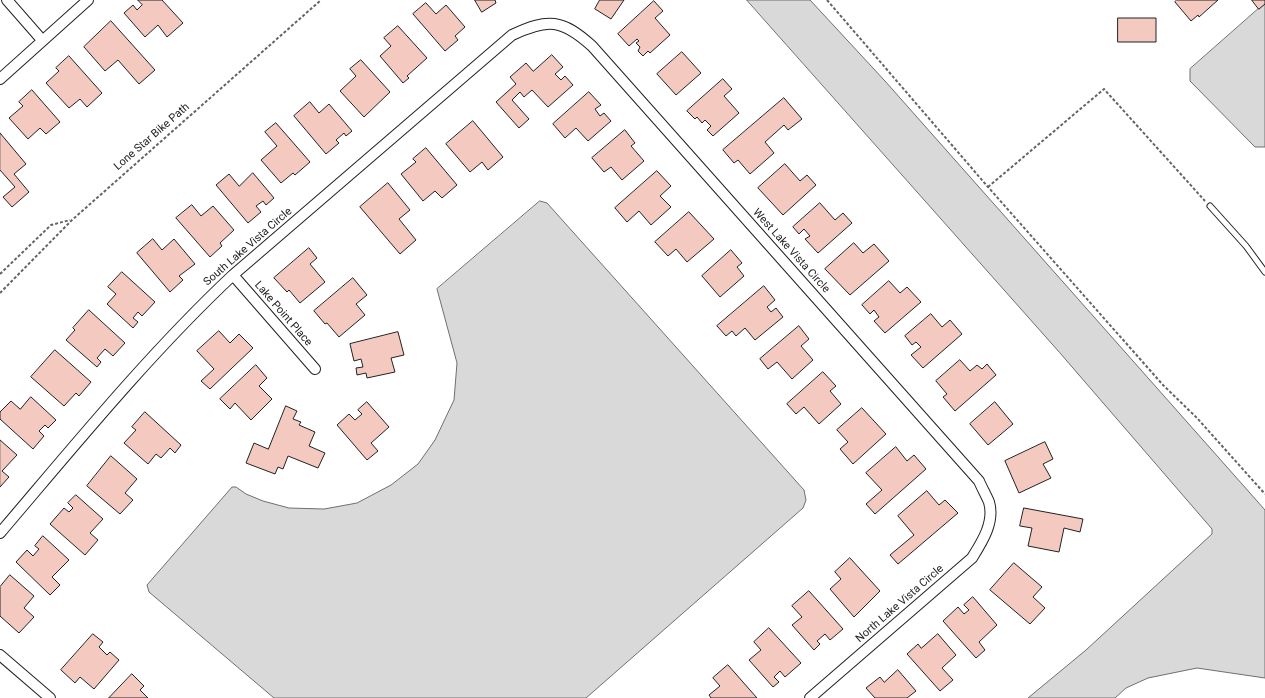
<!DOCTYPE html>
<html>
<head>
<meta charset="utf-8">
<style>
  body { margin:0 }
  canvas { display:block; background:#fff }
</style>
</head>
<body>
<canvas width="1265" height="698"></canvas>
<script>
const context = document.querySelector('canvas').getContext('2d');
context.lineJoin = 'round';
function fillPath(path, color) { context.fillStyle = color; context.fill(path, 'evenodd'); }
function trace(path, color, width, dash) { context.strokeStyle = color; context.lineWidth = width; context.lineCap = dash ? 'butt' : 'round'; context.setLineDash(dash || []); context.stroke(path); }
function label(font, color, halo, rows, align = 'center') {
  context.font = font + ' Roboto,sans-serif'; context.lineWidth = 3; context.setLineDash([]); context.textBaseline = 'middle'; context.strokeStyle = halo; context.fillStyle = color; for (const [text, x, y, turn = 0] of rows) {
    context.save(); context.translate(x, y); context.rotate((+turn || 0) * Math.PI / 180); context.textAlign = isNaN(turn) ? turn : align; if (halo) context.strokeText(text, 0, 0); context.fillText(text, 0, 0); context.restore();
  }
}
const water = new Path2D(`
  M747,0H810L885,81L1265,510V678L1197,668L1148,678L1126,688L1115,698H1028L1086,650L1212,534V529L1060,353Z
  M1265,3V147H1255L1190,81V69Z
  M540,201L547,203L804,490L806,500L803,508L586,698H274L149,592L147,585L232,487H236L246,494L263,501L289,508L324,509L357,503L391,485L418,464L435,440L454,400L457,363L437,289Z`);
fillPath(water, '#d9d9d9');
trace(water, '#6f6f6f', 1);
const building = new Path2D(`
  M138,0H162L183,23L167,37L158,25L145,37L124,13L133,5L137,10L142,5Z
  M475,0H495L496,3L482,12Z
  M600,0H624L611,19L595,9Z
  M1177,0H1218L1199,17L1198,15L1191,21L1175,2Z
  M1252,0H1265V4L1259,9Z
  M654,1L663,11L655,18L670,35L650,53L648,51L643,56L638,51L640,47L636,43L639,41L637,39L629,46L618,34Z
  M426,3L436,14L446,5L465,27L455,36L458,40L445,51L413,14Z
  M1118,18H1156V42H1118Z
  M111,21L155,70L139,84L118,60L105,71L84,47Z
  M398,26L427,58L407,76L409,78L403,83L380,56L391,46L384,38Z
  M682,52L701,73L676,95L657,74Z
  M552,55L563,67L555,74L561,80L565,76L573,85L548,107L532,90L524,97L520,92L512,100L529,119L519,128L496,102L516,84L510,77L526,63L533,71Z
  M69,56L102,93L87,107L80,99L69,108L46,83L59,71L56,68Z
  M361,60L390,92L364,117L340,91L356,76L350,69Z
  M723,79L732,89L724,96L739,113L713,136L707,130L711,126L705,120L702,123L697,117L695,119L687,111Z
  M32,90L60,122L46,134L40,128L28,139L9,118L23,106L19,102Z
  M589,92L601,105L595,109L600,116L604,113L611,121L588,141L576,128L565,138L553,124Z
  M784,98L802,119L788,130L784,125L765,142L774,153L750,174L738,160L734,163L723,150Z
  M310,102L319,113L329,104L352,131L346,136L344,133L336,140L339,143L326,154L294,116Z
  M473,121L503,157L488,170L482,162L470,172L446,144Z
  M276,123L310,162L295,175L293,173L281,183L261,160L277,146L265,132Z
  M625,130L635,143L631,146L644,161L622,180L611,167L604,172L592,158Z
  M0,133L26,164L14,174L29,192L12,207L3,197L15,187L0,170Z
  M426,148L457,185L442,198L435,191L423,201L401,174L416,162L413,159Z
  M785,164L800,181L807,175L816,185L783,215L758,188Z
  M657,171L671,186L660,196L671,207L651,225L639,211L627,222L615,208Z
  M253,173L274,198L266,205L263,201L256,206L261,212L248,223L216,185L229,174L239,186Z
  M388,183L410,210L399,219L416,240L400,254L360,207Z
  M820,203L835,220L843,213L852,223L818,253L805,239L810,236L804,229L799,234L793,227Z
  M192,205L201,216L213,206L234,230L220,243L222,246L210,257L176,218Z
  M689,212L714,239L687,262L676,249L668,256L655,242Z
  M153,239L162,250L174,239L195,264L179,276L183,280L170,292L137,253Z
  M854,243L863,253L874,244L889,261L850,295L825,269Z
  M309,248L317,258L310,264L325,282L300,303L289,290L287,292L274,278Z
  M731,250L742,263L737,267L744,276L720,297L702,276Z
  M122,272L155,302L142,316L138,312L133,318L138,322L133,328L107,304L116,294L108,287Z
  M353,278L367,295L356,304L365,315L339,337L327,323L325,324L314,311Z
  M889,281L900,293L907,287L921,302L885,333L874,321L879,317L874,310L870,314L862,305Z
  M764,286L775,300L767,307L771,312L776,308L783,317L755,340L745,328L736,336L732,331L726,336L717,326Z
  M89,310L125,343L113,356L105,349L97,358L101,362L97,367L66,340L75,330L73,328Z
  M931,314L942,327L950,320L962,334L923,368L911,355L921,347L916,342L912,345L905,336Z
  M799,326L809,339L801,346L813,360L792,379L777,362L768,369L760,359Z
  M219,331L230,343L239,334L253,348L210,389L201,381L214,369L197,351Z
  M398,332L404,355L391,358L395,372L367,378L366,373L357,375L356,368L363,367L361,359L354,361L350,344Z
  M55,350L91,382L79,396L76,393L64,406L31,377Z
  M960,360L970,371L977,365L982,369L987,364L996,375L955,411L943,397L947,394L936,381Z
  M256,365L267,378L259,386L272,399L251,420L235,403L230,409L220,399Z
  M823,372L836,386L830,391L841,404L819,424L804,407L796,414L787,404Z
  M31,397L56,420L48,428L45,425L39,431L44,436L33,449L0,419V412L11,401L20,409Z
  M367,402L389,427L371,443L378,451L367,460L337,425L349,414L355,420L362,414L358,410Z
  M995,402L1013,424L988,445L970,424Z
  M286,406L297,411L293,419L301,422L299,425L315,432L309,446L325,453L318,468L288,456L283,469L278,467L275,474L246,463L254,443L268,449Z
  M862,408L886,434L853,464L840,449L848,442L837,430Z
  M145,412L181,445L175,453L170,448L161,458L156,454L148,464L124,443L136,430L132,427Z
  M0,440L17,455L2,471L9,477L0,487Z
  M1045,442L1053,459L1043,464L1051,478L1019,493L1005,461Z
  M896,447L907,461L914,455L926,469L875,514L866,504L882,490L866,473Z
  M111,456L137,479L125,493L133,500L120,514L87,486Z
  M927,491L939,505L945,500L958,513L898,564L890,555L914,535L898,516Z
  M76,495L103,519L90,533L98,540L85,555L50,524L64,508L69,512L73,508L68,503Z
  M1024,508L1083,519L1080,532L1064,528L1059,552L1028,546L1032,528L1020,526Z
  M43,536L69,560L52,577L60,585L50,595L16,562L27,550L33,556L39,549L35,546Z
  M850,558L880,591L854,617L830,589L841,579L835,572Z
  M1014,563L1042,587L1033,597L1045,608L1030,624L990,590Z
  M10,575L34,596L24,608L34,617L19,633L0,616V587Z
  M809,591L843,629L830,640L825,634L817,641L820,644L814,650L792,625L802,617L792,606Z
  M973,597L997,625L979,642L985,650L976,658L943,621L958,607L964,614L969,610L964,605Z
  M769,628L801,663L785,677L780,671L774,677L779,682L773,687L749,660L761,650L754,642Z
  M93,634L103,642L99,647L107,655L110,652L119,660L94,689L80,677L75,683L61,670Z
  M938,634L956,655L942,668L953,680L940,691L907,654L918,644L921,648Z
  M728,665L757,698H711L709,695L720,686L713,678Z
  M898,670L916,691L907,698H875L866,688L880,677L884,682Z
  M132,674L144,686L140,690L148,698H109Z`);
fillPath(building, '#f3c9c0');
trace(building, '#222', 1);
const service = new Path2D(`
  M1210,206L1246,246L1265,272`);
const minor = new Path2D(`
  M7,0L42,40
  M0,79L88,0
  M233,275L315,369
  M0,533C75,445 149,354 233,275L512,35C548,18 562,19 592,46L979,481C982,488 986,495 989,502C995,522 982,542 972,558L810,698
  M0,655L50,698`);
trace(service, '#222', 7);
trace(minor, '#222', 12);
trace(new Path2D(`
  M827,0L988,187L1163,385L1197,418L1265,494
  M988,187L1104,89L1205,201
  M0,274L51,225L70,220
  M0,293L72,220L321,0`), '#646464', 2, [3, 2]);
trace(service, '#fff', 5);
trace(minor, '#fff', 10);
label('11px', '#222', '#fff', [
  ["Lone Star Bike Path",152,137,-41],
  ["South Lake Vista Circle",248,247,-41],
  ["West Lake Vista Circle",791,251,48],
  ["Lake Point Place",283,314,49],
  ["North Lake Vista Circle",900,604,-41]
]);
</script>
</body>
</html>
